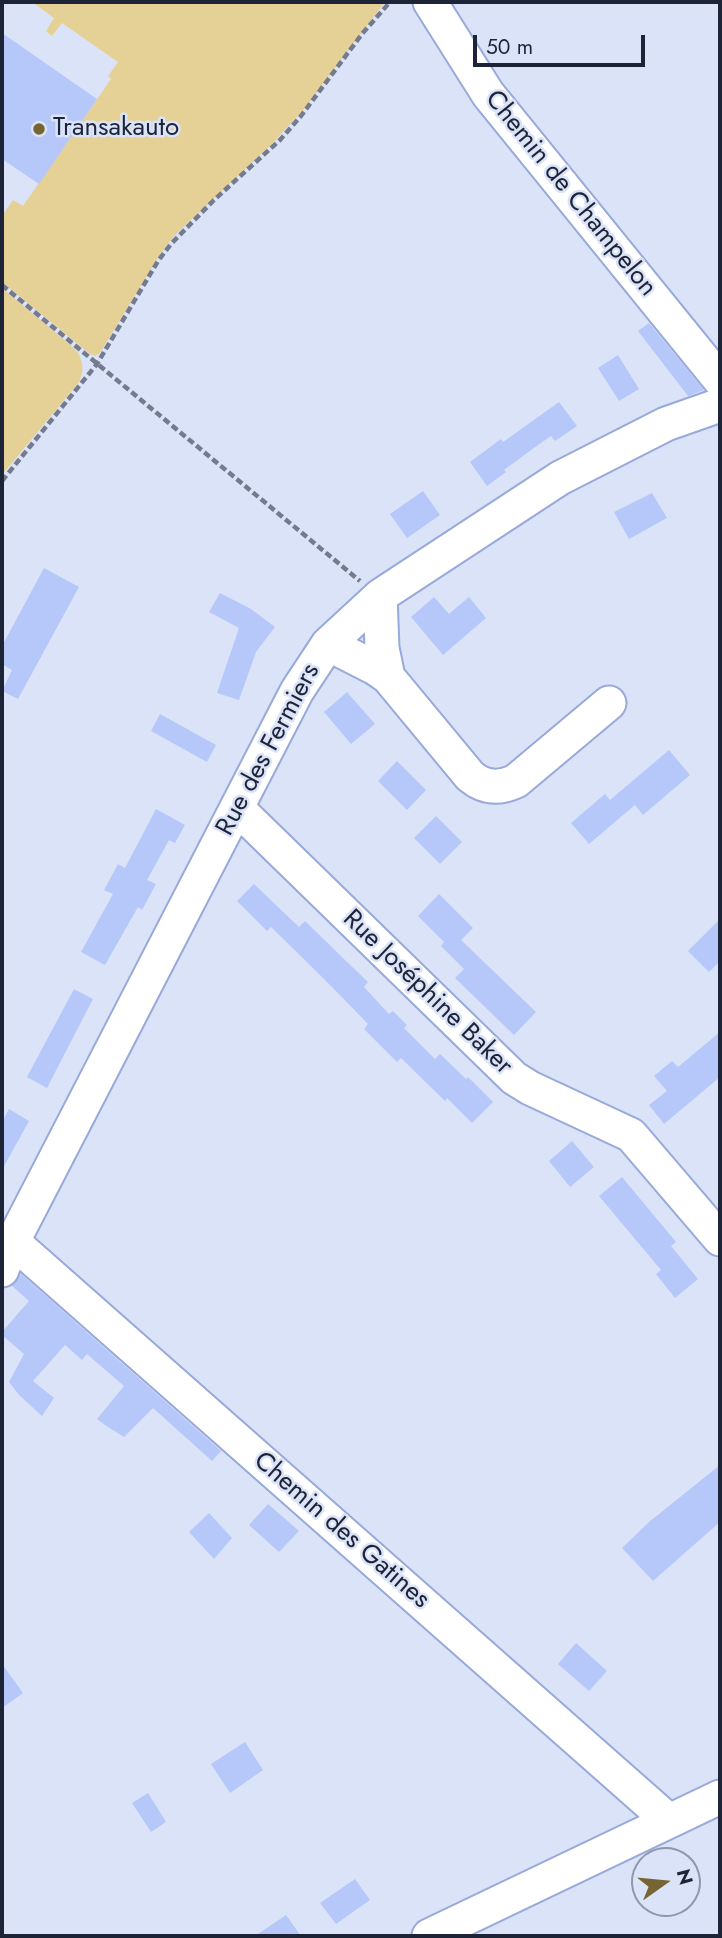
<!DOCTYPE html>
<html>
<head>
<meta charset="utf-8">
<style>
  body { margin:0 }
  #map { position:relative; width:722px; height:1938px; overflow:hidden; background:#dbe3f8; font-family:Jost,sans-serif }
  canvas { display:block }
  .frame { position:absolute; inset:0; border:4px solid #1e2437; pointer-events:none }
  .north { position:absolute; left:631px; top:1847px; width:70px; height:70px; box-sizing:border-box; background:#dbe3f8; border:2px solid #8f97ab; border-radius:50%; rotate:75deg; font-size:19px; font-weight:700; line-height:28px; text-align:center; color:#1e2437 }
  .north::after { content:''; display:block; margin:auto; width:24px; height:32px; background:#766432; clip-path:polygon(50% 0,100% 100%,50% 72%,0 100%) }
  .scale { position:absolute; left:473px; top:35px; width:172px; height:32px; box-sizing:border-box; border:4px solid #1e2437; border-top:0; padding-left:9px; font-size:21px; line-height:24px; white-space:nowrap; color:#1e2437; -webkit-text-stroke:5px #dbe3f8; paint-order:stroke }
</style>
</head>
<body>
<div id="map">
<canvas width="722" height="1938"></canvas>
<div class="frame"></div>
<div class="north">N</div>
<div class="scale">50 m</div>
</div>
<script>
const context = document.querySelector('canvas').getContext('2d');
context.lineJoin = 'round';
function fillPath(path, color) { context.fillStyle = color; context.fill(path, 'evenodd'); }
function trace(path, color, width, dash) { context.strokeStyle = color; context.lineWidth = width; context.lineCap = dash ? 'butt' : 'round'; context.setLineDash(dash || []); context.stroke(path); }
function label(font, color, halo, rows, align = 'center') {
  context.font = font + ' Jost,sans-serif'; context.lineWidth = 5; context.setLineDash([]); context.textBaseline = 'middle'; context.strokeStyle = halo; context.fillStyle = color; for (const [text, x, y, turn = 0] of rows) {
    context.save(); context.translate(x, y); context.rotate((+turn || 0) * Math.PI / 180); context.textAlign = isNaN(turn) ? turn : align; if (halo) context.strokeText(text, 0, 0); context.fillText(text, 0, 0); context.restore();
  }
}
fillPath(new Path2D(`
  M32,2H385L305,108L271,145L175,235L161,253L100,353L95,356L90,354L2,282V212L4,213L13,200L23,206L111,79L108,76L118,62L62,23L52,36L46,31L54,18Z
  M2,288L74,348C83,358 85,370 79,382L2,475Z`), '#e5d096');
fillPath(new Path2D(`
  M2,33L97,99L39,184L2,159Z
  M649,323L704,390L688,396L638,331Z
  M618,355L639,389L619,401L598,368Z
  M559,402L577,426L555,441L551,436L538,445L504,470L506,472L487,486L470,462L501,439L503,442Z
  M423,491L440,515L407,538L390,514Z
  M652,493L667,518L629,539L614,512Z
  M44,568L79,587L18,699L2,691L12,670L2,664V646Z
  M220,593L251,609L275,627L256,652L239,700L217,693L239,628L209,612Z
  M434,597L449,614L469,597L486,618L443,655L411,617Z
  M347,692L375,724L351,744L324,712Z
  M160,714L216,745L207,762L151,731Z
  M669,750L690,775L643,815L635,805L589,844L571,823L605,794L610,800Z
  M397,761L426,790L407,810L378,781Z
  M156,809L185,825L175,843L169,840L147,880L156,884L142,910L138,907L105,965L81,952L113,894L104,890L118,864L125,868Z
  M436,816L462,842L440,864L414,838Z
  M254,884L299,927L305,921L345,960L368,982L364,987L389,1014L393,1011L407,1025L404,1028L435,1059L440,1054L466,1079L468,1077L493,1102L472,1123L447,1098L445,1101L401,1058L397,1062L364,1029L368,1024L325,980L271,927L267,931L237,901Z
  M439,894L473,928L461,940L536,1012L514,1035L455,978L464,969L441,946L444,942L418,916Z
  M720,919V961L709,972L688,951Z
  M74,989L93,999L47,1088L27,1077Z
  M720,1032V1077L664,1124L649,1105L667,1091L654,1076L672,1061L678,1067Z
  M9,1109L29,1121L2,1170V1122Z
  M572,1141L594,1167L570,1187L549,1161Z
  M622,1177L676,1242L671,1246L698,1279L675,1298L656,1274L661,1270L599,1196Z
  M21,1274L221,1451L212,1461L153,1408L124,1437L105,1425L97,1419L124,1386L87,1354L82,1360L65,1345L33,1381L54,1398L42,1416L19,1395L9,1382L24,1354L2,1335V1332L29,1301L12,1286Z
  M720,1465V1522L653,1581L622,1548L649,1522Z
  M268,1504L299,1531L279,1552L249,1525Z
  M209,1513L232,1538L214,1559L189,1532Z
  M576,1643L607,1671L589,1691L558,1664Z
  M2,1664L23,1693L2,1708Z
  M245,1742L263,1770L230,1793L211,1764Z
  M148,1793L166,1822L151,1832L132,1803Z
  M355,1879L370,1900L336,1924L320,1903Z
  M286,1915L301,1936H255Z`), '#b6c8fa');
const minor = new Path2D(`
  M430,2L488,94L720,380
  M380,596L382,648L388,677
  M328,644L375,668L388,677L470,776C484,788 499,789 516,781L609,703
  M238,809L514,1078L530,1088L631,1135L720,1239
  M2,1242L20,1248L668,1820
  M2,1270L11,1245L297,691L328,644L380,596L560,478L666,424L720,405
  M429,1936L720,1797`);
trace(minor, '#98a9da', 37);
trace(new Path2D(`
  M2,285L360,581
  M2,481L97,364L158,261L171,244L214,200L280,140L301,116L362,34L390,2`), '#747b8f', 4.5, [7, 3.5]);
trace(minor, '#fff', 33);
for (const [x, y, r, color] of [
  [39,129,7,"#766432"]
]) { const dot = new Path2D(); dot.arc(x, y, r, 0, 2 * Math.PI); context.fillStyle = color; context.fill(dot); trace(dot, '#dbe3f8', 2.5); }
label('26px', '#1e2437', '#dbe3f8', [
  ["Transakauto",53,129]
], 'left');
label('26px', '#1e2437', '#dbe3f8', [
  ["Chemin de Champelon",570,194,51],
  ["Rue des Fermiers",269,750,-62],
  ["Rue Joséphine Baker",427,993,44],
  ["Chemin des Gatines",341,1531,41]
]);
</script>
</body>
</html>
